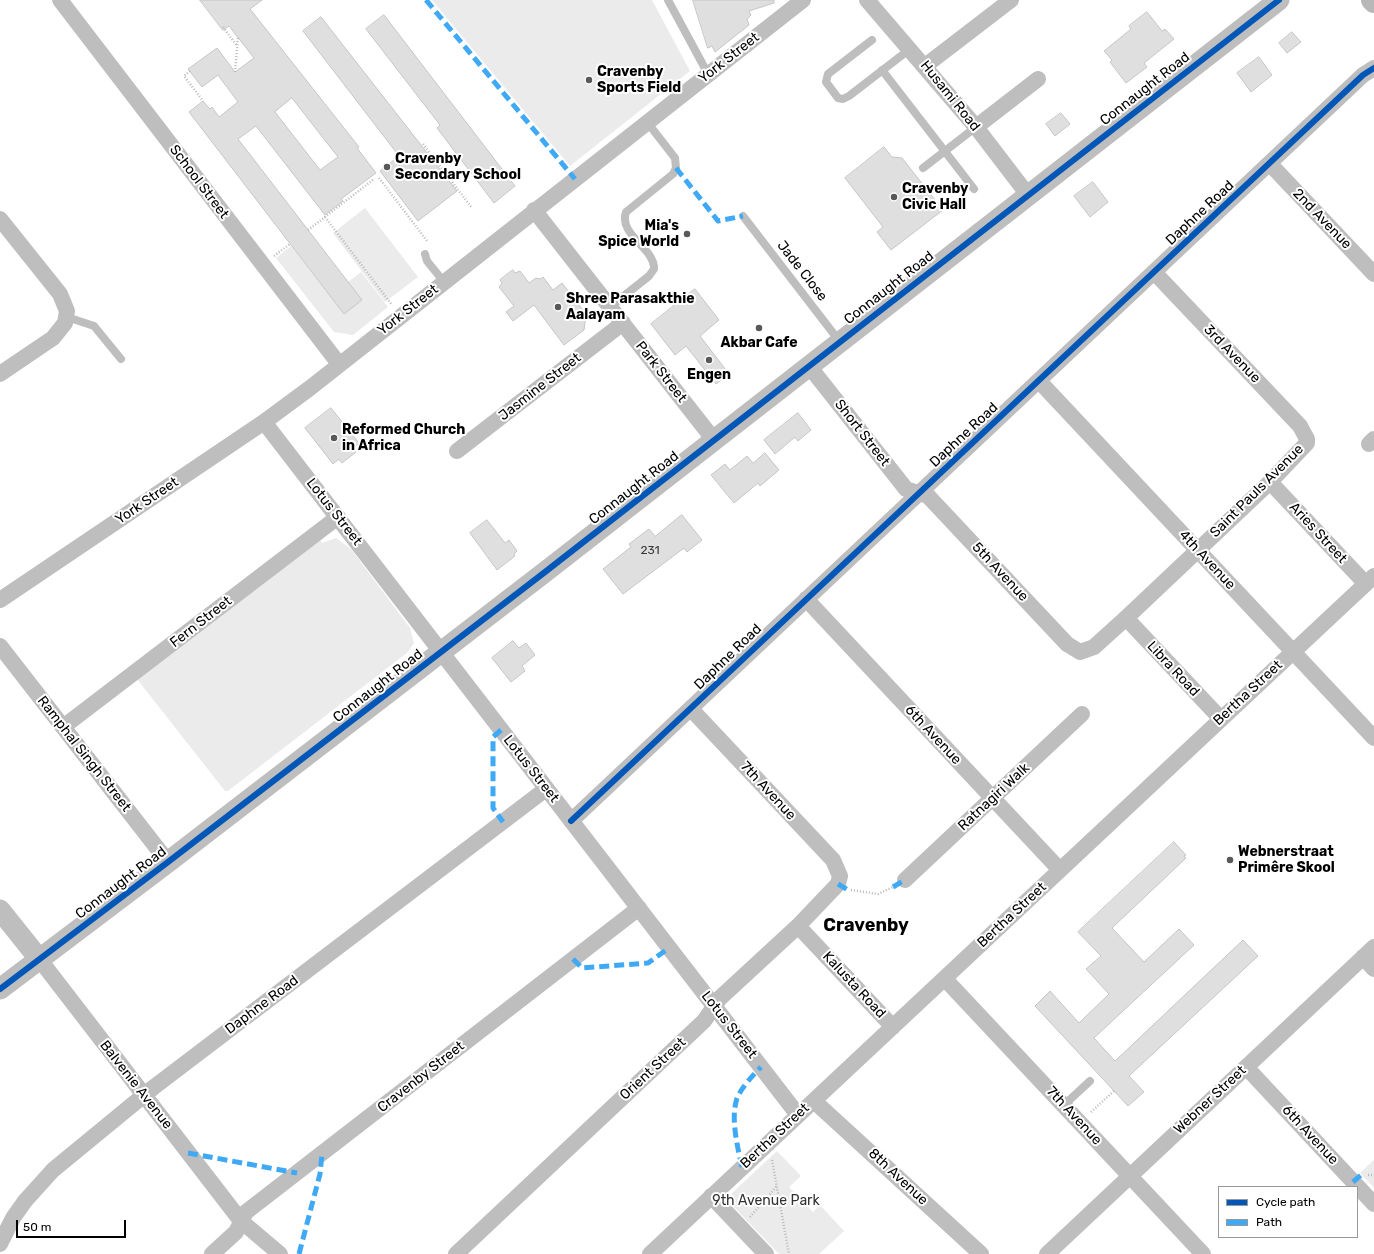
<!DOCTYPE html>
<html>
<head>
<meta charset="utf-8">
<style>
  body { margin:0 }
  #map { position:relative; width:1374px; height:1254px; overflow:hidden; background:#fff; font-family:Rubik,sans-serif }
  canvas { display:block }
  .legend { position:absolute; left:1218px; top:1186px; width:140px; height:52px; box-sizing:border-box; background:#fff; border:1px solid #999; margin:0; padding:5px 7px; list-style:none; font-size:12px; color:#000 }
  .legend li { display:flex; align-items:center; gap:8px; height:20px }
  .legend b { width:20px; border:1px solid #999 }
  .scale { position:absolute; left:16px; top:1220px; width:110px; height:18px; box-sizing:border-box; border:2px solid #000; border-top:0; padding-left:5px; font-size:12px; line-height:14px; white-space:nowrap; color:#000; -webkit-text-stroke:3px #fff; paint-order:stroke }
</style>
</head>
<body>
<div id="map">
<canvas width="1374" height="1254"></canvas>
<ul class="legend">
<li><b style="height:5px;background:#0057b8"></b>Cycle path</li>
<li><b style="height:5px;background:#3fa9f5"></b>Path</li>
</ul>
<div class="scale">50 m</div>
</div>
<script>
const context = document.querySelector('canvas').getContext('2d');
context.lineJoin = 'round';
function fillPath(path, color) { context.fillStyle = color; context.fill(path, 'evenodd'); }
function trace(path, color, width, dash) { context.strokeStyle = color; context.lineWidth = width; context.lineCap = dash ? 'butt' : 'round'; context.setLineDash(dash || []); context.stroke(path); }
function label(font, color, halo, rows, align = 'center') {
  context.font = font + ' Rubik,sans-serif'; context.lineWidth = 4; context.setLineDash([]); context.textBaseline = 'middle'; context.strokeStyle = halo; context.fillStyle = color; for (const [text, x, y, turn = 0] of rows) {
    context.save(); context.translate(x, y); context.rotate((+turn || 0) * Math.PI / 180); context.textAlign = isNaN(turn) ? turn : align; if (halo) context.strokeText(text, 0, 0); context.fillText(text, 0, 0); context.restore();
  }
}
fillPath(new Path2D(`
  M432,0H652L690,71L570,166Z
  M365,208L418,277L385,302L333,233Z
  M291,246L344,314L362,300L348,282L361,272L388,307L353,335L334,332L276,258Z
  M336,538L351,549L410,628L414,643L408,652L228,791H225L137,679L320,539L322,543Z
  M777,1151L801,1176L789,1187L813,1212L820,1205L844,1231L819,1254H779L731,1204L732,1193Z
  M1374,1160V1188L1360,1173Z`), '#ebebeb');
const building = new Path2D(`
  M200,0H262L250,9L359,147L357,148L376,173L341,199L343,201L325,215L256,126L238,139L362,300L344,314L189,112L203,101L210,109L212,107L219,117L238,102L218,75L202,87L188,69L217,48L235,72L254,58L229,26L223,30ZM292,98L338,157L320,170L275,112Z
  M693,0H774V3L749,11L751,15L747,19L749,25L715,52L712,46L708,48Z
  M1147,12L1162,31L1165,29L1174,39L1144,63L1147,67L1126,83L1110,62L1112,60L1104,51L1131,29L1129,26Z
  M384,15L515,186L494,203L437,128L440,125L366,29Z
  M321,17L457,191L418,221L380,171L399,156L303,31Z
  M1292,32L1301,42L1287,53L1279,43Z
  M1259,57L1272,75L1251,92L1237,73Z
  M1061,113L1070,124L1055,136L1046,124Z
  M884,147L892,157L902,158L943,210L891,250L877,232L883,227L845,178Z
  M1093,182L1108,202L1090,217L1074,196Z
  M513,270L515,273L520,271L529,283L536,278L540,279L543,277L553,290L562,283L586,314L584,330L564,345L534,305L513,321L506,312L514,306L499,287L502,283L500,280Z
  M695,289L719,320L700,336L729,374L716,384L686,346L675,355L651,324Z
  M331,408L359,443L353,448L356,452L342,463L339,459L333,464L305,428Z
  M798,413L811,430L798,441L795,437L775,454L764,440Z
  M765,453L779,470L760,486L758,483L734,503L711,475L725,464L730,470L747,456L753,463Z
  M682,515L702,540L687,552L684,548L623,594L603,569L631,547L629,544L649,529L655,536Z
  M487,520L505,543L509,540L517,551L514,554L515,556L497,570L470,533Z
  M513,641L519,648L526,643L535,655L522,666L525,671L511,682L492,658Z
  M1174,842L1186,855L1184,856L1186,858L1112,928L1144,962L1179,929L1194,945L1094,1038L1115,1061L1243,940L1258,956L1129,1076L1144,1092L1128,1106L1035,1006L1050,991L1079,1023L1109,994L1086,969L1101,956L1078,932Z`);
fillPath(building, '#dfdfdf');
trace(building, '#c6c6c6', 1);
trace(new Path2D(`
  M223,27L237,46
  M190,71L184,76L203,101
  M235,72L238,37
  M423,144L472,208
  M379,178L428,242
  M325,217L392,305
  M308,230L374,179
  M274,256L290,244
  M851,890L878,894L893,887
  M1091,1112L1114,1091
  M772,1160L789,1254
  M1368,1175H1374
  M750,1217L777,1186`), '#b9b9b9', 2.5, [1, 2]);
trace(new Path2D(`
  M668,0L708,74
  M872,40L828,74L826,82L838,98L843,99L849,96L910,49
  M882,70L974,189
  M923,168L976,127
  M743,216L840,342
  M425,254L427,261L444,282
  M610,307L649,276L654,269C655,248 618,235 626,212L673,174L676,168L675,158L647,122
  M67,317L94,326L121,359
  M1064,1105L1090,1081`), '#bebebe', 8);
trace(new Path2D(`
  M60,0L339,364
  M867,0L976,127L1028,195
  M925,66L1011,0
  M976,127L1038,79
  M1270,164L1374,274
  M534,210L714,440
  M0,219L60,294L67,311L65,323L53,338L0,374
  M809,366L906,489L928,496L1067,644L1080,652L1094,647L1126,618L1270,482L1307,443V439L1300,426L1154,272
  M1039,381L1374,738
  M264,422L798,1115
  M1369,444L1374,439
  M457,451L623,323
  M1270,482L1366,584
  M806,599L1060,870
  M0,600L264,422L310,388L803,0
  M1126,618L1221,719
  M0,646L168,862
  M63,727L338,517
  M571,821L1363,75L1374,68
  M905,880L1082,714
  M798,926L893,1027
  M1363,957L1374,969
  M40,960L241,1221L280,1254
  M945,979L1203,1254
  M1246,1067L1374,1204
  M814,1101L981,1254
  M711,1196L766,1254
  M0,1244L13,1218L25,1201L53,1170L154,1087L546,789
  M212,1254L236,1232L246,1212L639,908
  M456,1254L704,1021L720,998L798,926L838,884L840,876L833,860L691,709
  M650,1254L1374,576
  M1047,1254L1374,947`), '#bebebe', 16);
trace(new Path2D(`
  M0,910L40,960
  M0,989L168,862L545,572L1279,0`), '#bebebe', 21);
trace(new Path2D(`
  M1372,0L1374,2`), '#b8b8b8', 22);
trace(new Path2D(`
  M426,0L575,179
  M676,168L718,221L743,216
  M501,730L493,737V808L503,822
  M838,884L848,890
  M893,887L905,880
  M573,959L582,968L648,963L669,948
  M188,1153L297,1173
  M742,1167C738,1149 731,1121 736,1102C738,1091 753,1075 761,1067
  M1353,1182L1361,1175
  M299,1254L320,1174L322,1154`), '#3fa9f5', 5, [10, 5]);
trace(new Path2D(`
  M571,821L1363,75L1374,68
  M0,989L168,862L545,572L1279,0`), '#0057b8', 6);
for (const [x, y, r, color] of [
  [589,80,4,"#595959"],
  [387,167,4,"#595959"],
  [894,197,4,"#595959"],
  [687,234,4,"#595959"],
  [558,307,4,"#595959"],
  [759,328,4,"#595959"],
  [709,360,4,"#595959"],
  [334,438,4,"#595959"],
  [1230,860,4,"#595959"]
]) { const dot = new Path2D(); dot.arc(x, y, r, 0, 2 * Math.PI); context.fillStyle = color; context.fill(dot); trace(dot, '#fff', 1.5); }
label('12px', '#383838', null, [
  ["231",650,551]
]);
label('14px', '#000', '#fff', [
  ["York Street",729,58,-38],
  ["Connaught Road",1145,89,-38],
  ["Husami Road",950,96,51],
  ["School Street",199,182,53],
  ["Daphne Road",1200,213,-43],
  ["2nd Avenue",1322,219,46],
  ["Jade Close",802,271,52],
  ["Connaught Road",889,288,-38],
  ["York Street",408,310,-38],
  ["3rd Avenue",1232,354,46],
  ["Park Street",661,372,52],
  ["Jasmine Street",540,387,-38],
  ["Short Street",862,433,52],
  ["Daphne Road",964,435,-43],
  ["Connaught Road",634,488,-38],
  ["Saint Pauls Avenue",1257,491,-45],
  ["York Street",147,501,-34],
  ["Lotus Street",334,512,52],
  ["Aries Street",1318,533,47],
  ["4th Avenue",1207,560,47],
  ["5th Avenue",1000,572,47],
  ["Fern Street",201,622,-38],
  ["Daphne Road",728,657,-44],
  ["Libra Road",1173,669,47],
  ["Connaught Road",378,686,-38],
  ["Bertha Street",1248,693,-43],
  ["6th Avenue",933,735,47],
  ["Ramphal Singh Street",84,754,52],
  ["Lotus Street",531,769,52],
  ["7th Avenue",768,791,47],
  ["Ratnagiri Walk",994,797,-43],
  ["Connaught Road",121,883,-37],
  ["Bertha Street",1012,915,-43],
  ["Kalusta Road",854,985,47],
  ["Daphne Road",262,1005,-37],
  ["Lotus Street",729,1025,52],
  ["Orient Street",653,1069,-43],
  ["Cravenby Street",421,1077,-38],
  ["Balvenie Avenue",136,1085,52],
  ["Webner Street",1210,1100,-43],
  ["7th Avenue",1074,1116,47],
  ["6th Avenue",1310,1135,47],
  ["Bertha Street",775,1136,-43],
  ["8th Avenue",898,1177,43]
]);
label('bold 14px', '#000', '#fff', [
  ["Cravenby",597,72],
  ["Sports Field",597,88],
  ["Cravenby",395,159],
  ["Secondary School",395,175],
  ["Cravenby",902,189],
  ["Civic Hall",902,205],
  ["Mia's",679,226,"right"],
  ["Spice World",679,242,"right"],
  ["Shree Parasakthie",566,299],
  ["Aalayam",566,315],
  ["Akbar Cafe",759,343,"center"],
  ["Engen",709,375,"center"],
  ["Reformed Church",342,430],
  ["in Africa",342,446],
  ["Webnerstraat",1238,852],
  ["Primêre Skool",1238,868]
], 'left');
label('14px', '#323232', '#fff', [
  ["9th Avenue Park",766,1201]
]);
label('bold 18px', '#000', '#fff', [
  ["Cravenby",866,926]
]);
</script>
</body>
</html>
